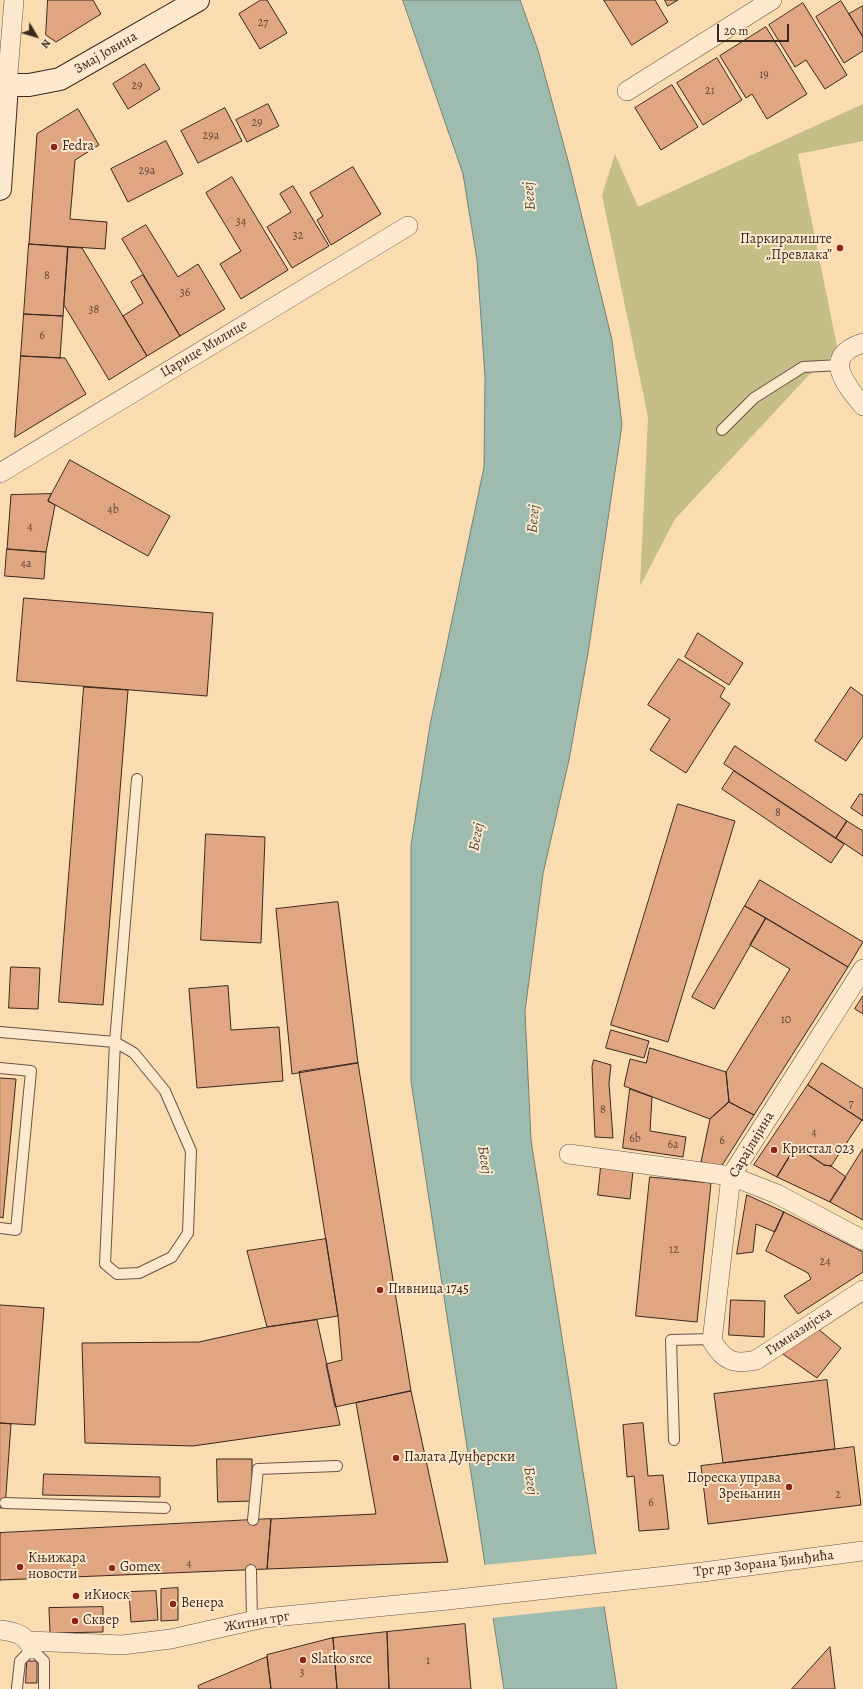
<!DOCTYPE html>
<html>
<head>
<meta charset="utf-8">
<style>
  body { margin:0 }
  #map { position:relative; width:863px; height:1689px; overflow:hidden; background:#fadcb1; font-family:Alegreya,serif }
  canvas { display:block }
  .north { position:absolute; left:16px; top:16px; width:40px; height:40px; -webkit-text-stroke:3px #fce8cc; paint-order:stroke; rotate:128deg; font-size:11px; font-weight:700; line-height:16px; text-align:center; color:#3a271e }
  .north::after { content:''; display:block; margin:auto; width:14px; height:18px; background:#3a271e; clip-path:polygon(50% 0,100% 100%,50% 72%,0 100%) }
  .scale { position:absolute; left:717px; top:24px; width:72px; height:18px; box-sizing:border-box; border:2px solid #3a271e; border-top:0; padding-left:5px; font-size:12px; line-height:14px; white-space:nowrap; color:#3a271e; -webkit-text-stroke:3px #fce8cc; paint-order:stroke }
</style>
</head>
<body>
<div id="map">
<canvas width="863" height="1689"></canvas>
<div class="north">N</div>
<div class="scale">20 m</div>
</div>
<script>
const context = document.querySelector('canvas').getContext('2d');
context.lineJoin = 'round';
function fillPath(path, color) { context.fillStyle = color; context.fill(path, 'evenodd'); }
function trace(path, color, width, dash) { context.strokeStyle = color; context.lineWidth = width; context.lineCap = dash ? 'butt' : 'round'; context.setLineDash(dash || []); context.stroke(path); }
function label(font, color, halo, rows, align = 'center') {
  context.font = font + ' Alegreya,serif'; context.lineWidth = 4; context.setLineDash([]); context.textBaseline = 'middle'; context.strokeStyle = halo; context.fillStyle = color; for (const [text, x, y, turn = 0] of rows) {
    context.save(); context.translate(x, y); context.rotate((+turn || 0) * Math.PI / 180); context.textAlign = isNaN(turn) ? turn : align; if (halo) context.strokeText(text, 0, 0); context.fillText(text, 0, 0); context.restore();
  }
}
fillPath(new Path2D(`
  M863,104V141L798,154L838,351L809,375L675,519L640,586L648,417L602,195L615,154L638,207Z`), '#c5be87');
const water = new Path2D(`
  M403,0H520L538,50L570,168L612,340L622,425L588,653L569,760L543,874L525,1011L531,1140L617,1689H504L411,1081V845L430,725L484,467L485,377L477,260L463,174Z`);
fillPath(water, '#9ebbaf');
trace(water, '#768075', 1);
fillPath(new Path2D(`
  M597,1554L606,1606L491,1618L483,1565Z`), '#fadcb1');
const building = new Path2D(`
  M48,0H93L101,14L56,42L46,35Z
  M261,0H267L287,33L260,49L239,14Z
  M604,0H655L668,22L632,45Z
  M665,0H678L668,6Z
  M841,1L863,37V51L844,63L816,17Z
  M803,3L847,75L825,89L806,60L795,67L769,25Z
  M863,6V37L849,14Z
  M766,27L807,94L767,119L752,94L746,98L720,56Z
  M717,58L742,100L703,125L677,83Z
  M145,64L160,89L128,109L113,84Z
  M672,85L698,127L661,150L635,108Z
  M268,104L279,126L247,142L236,120Z
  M225,108L242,141L198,163L181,131Z
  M78,109L99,145L75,160L70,219L107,222L105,249L29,244L37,134Z
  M166,141L183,174L128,202L111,169Z
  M353,167L381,214L331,245L317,220L323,216L310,193Z
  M232,177L288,270L241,299L220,264L241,251L206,193Z
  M293,186L329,246L292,268L267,227L291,212L280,194Z
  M146,225L178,277L198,264L225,309L180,336L122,239Z
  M29,244L68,247L63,316L24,314Z
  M68,247L82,248L147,356L109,380L64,305Z
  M143,275L180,336L147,356L123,316L143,303L131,282Z
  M24,314L63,316L60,358L21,356Z
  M21,356L65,358L86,394L15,437Z
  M70,460L170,516L148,556L48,501Z
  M51,494L48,501L55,505L46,552L7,549L11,495Z
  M7,549L46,552L44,579L5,576Z
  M24,598L213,613L207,696L17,681Z
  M698,633L743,663L729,685L685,657Z
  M679,659L725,688L720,697L730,704L686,773L650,750L670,719L648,705Z
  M84,687L128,690L103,1005L59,1002Z
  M851,687L863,696V736L846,761L815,741Z
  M735,746L847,821L836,838L724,764Z
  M734,771L844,844L831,863L722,789Z
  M860,794L863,795V816L851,808Z
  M678,804L735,821L668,1042L611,1025Z
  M847,821L863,831V856L836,838Z
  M206,834L265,837L261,943L201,940Z
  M760,880L863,942L848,967L745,906Z
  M338,902L358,1063L292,1074L276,909Z
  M745,906L766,918L714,1009L692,997Z
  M766,918L848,967L754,1115L729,1102L726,1072L790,969L750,945Z
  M11,967L40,968L38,1009L9,1008Z
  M228,986L231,1030L279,1027L283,1081L197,1088L189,989Z
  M863,996V1014L855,1009Z
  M611,1030L649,1041L644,1058L606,1048Z
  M650,1048L726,1072L729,1102L710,1119L624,1086L630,1059L646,1063Z
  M594,1060L611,1065L609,1083L613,1138L595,1137L592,1067Z
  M358,1063L411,1391L335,1407L326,1364L342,1360L338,1316L299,1072Z
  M822,1063L863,1089V1121L808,1085Z
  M0,1078L16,1079L3,1218L0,1217Z
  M808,1085L862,1120L831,1166L824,1165L796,1146L777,1177L754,1165Z
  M630,1089L652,1097L650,1131L686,1137L683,1157L623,1148Z
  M729,1102L754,1115L721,1167L701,1162L710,1119Z
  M796,1146L824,1165L831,1166L846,1177L830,1202L777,1177Z
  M863,1149V1220L830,1202Z
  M601,1167L633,1171L630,1199L598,1195Z
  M650,1177L711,1183L697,1322L636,1316Z
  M747,1195L784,1212L775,1232L756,1224L753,1252L737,1254Z
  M784,1212L863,1252V1272L798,1314L784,1296L811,1279L808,1273L766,1251Z
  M326,1239L338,1316L267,1327L247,1251Z
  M731,1300L765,1301L764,1337L729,1335Z
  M0,1305L44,1308L35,1425L0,1423Z
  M317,1320L340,1425L193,1446L85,1443L82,1343L199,1342L267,1327Z
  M817,1328L841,1348L817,1378L780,1352Z
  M827,1380L835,1449L723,1463L714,1394Z
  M411,1391L448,1562L267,1569L271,1519L376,1514L356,1403Z
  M0,1423L11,1424L5,1508H0Z
  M643,1423L648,1476L663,1475L669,1529L639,1531L634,1476L627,1477L623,1425Z
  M854,1447L861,1505L708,1524L701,1466Z
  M217,1459H252V1501L218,1502Z
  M44,1474L160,1477V1497L43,1495Z
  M271,1519L267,1569L0,1580V1533Z
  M178,1588V1620L161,1621V1589Z
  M156,1591L158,1620L131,1622L129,1592Z
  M103,1607V1632L50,1633L49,1608Z
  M465,1624L471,1689H389L387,1632Z
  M387,1632L389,1689H337L333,1638Z
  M333,1638L337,1689H271L267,1655Z
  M830,1647L835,1689H792Z
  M267,1657L271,1689H199L198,1686Z
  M27,1661H37V1683H26Z`);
fillPath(building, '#e0a682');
trace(building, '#3a271e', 1);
const lane = new Path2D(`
  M722,430L754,398L803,367L840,365
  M0,1032L115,1042L137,779
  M115,1042L134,1053L165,1091L191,1151L188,1233L172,1257L139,1273L117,1274L105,1264Z
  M0,1068L31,1071L16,1230L0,1228
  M674,1440L671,1340L713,1339
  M5,1503L165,1508
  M253,1520L258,1469L337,1466
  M251,1570L252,1620
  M17,1688L20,1661L32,1649L44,1661V1689`);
const street = new Path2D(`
  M7,85L14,0
  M627,91L772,0
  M863,343C821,356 845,384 863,406
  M0,473L408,226
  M863,969L731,1176L712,1341C724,1361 734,1365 756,1360L863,1290
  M569,1154L731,1176L777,1194L863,1240
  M0,1630C15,1632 26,1634 32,1649
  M29,1641L122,1645L171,1639L264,1618L448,1600L703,1572L863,1551`);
const secondary = new Path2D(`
  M0,85H29L60,79L198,0
  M0,189L7,85`);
trace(lane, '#6a5443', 12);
trace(street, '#6a5443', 20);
trace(secondary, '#3a271e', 24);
trace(lane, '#fce8cc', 10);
trace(street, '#fce8cc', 19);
trace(secondary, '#fce8cc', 22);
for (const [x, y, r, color] of [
  [54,147,4,"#8f2418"],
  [840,248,4,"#8f2418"],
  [774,1150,4,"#8f2418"],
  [380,1290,4,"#8f2418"],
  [396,1458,4,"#8f2418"],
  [789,1487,4,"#8f2418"],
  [20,1567,4,"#8f2418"],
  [112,1568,4,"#8f2418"],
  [76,1596,4,"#8f2418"],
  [173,1604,4,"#8f2418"],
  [75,1621,4,"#8f2418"],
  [303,1660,4,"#8f2418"]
]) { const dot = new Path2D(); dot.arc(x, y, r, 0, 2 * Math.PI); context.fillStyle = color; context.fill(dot); trace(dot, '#fce8cc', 1.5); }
label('12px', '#644737', null, [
  ["27",263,23],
  ["19",764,75],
  ["29",137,86],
  ["21",710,91],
  ["29",257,123],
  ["29a",211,136],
  ["29a",147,171],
  ["34",241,222],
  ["32",298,236],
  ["8",47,276],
  ["36",185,293],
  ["38",94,310],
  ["6",42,336],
  ["4b",113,510],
  ["4",30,527],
  ["4a",26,564],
  ["8",778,813],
  ["10",786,1020],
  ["7",851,1104],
  ["8",603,1110],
  ["4",814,1133],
  ["6b",635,1139],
  ["6",722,1141],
  ["6a",673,1145],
  ["12",674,1250],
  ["24",825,1262],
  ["2",838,1495],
  ["6",651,1503],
  ["4",189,1564],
  ["1",428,1661],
  ["3",302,1673]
]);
label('14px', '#3a271e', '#fce8cc', [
  ["Змај Јовина",106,53,-30],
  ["Царице Милице",204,349,-31],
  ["Сарајлијина",752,1145,-59],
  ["Гимназијска",799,1332,-33],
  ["Трг др Зорана Ђинђића",764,1564,-7],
  ["Житни трг",257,1622,-10]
]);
label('14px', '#3a271e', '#fce8cc', [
  ["Fedra",62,147],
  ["Паркиралиште",832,240,"right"],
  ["„Превлака”",832,256,"right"],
  ["Кристал 023",782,1150],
  ["Пивница 1745",388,1290],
  ["Палата Дунђерски",404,1458],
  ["Пореска управа",781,1479,"right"],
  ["Зрењанин",781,1495,"right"],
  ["Књижара",28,1559],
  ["новости",28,1575],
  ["Gomex",120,1568],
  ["иКиоск",84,1596],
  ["Венера",181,1604],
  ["Сквер",83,1621],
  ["Slatko srce",311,1660]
], 'left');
label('italic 15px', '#534c42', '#fce8cc', [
  ["Бегеј",530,196,-95],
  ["Бегеј",534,519,-85],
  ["Бегеј",477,837,-79],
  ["Бегеј",484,1160,81],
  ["Бегеј",530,1481,82]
]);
</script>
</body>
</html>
